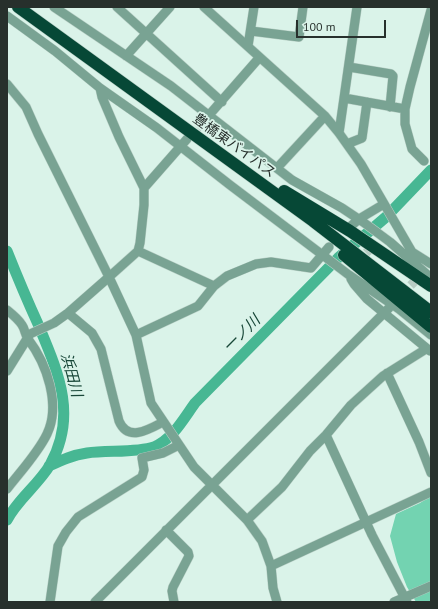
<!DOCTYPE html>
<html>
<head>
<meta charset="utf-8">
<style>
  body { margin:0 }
  #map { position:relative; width:438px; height:609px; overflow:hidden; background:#daf3e9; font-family:"PT Sans",sans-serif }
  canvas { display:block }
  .frame { position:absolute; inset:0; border:8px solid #27302c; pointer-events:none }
  .scale { position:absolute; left:296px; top:20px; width:90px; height:18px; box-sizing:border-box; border:2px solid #27302c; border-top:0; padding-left:5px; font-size:12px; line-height:14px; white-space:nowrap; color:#27302c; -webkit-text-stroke:3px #daf3e9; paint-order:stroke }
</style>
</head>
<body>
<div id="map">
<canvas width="438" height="609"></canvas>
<div class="frame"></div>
<div class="scale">100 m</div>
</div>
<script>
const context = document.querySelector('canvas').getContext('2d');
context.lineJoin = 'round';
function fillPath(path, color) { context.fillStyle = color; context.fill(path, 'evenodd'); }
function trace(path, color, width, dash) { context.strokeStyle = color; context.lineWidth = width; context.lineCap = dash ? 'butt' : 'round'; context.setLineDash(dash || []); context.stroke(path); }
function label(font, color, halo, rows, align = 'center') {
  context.font = font + ' "PT Sans","Noto Sans JP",sans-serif'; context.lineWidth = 3.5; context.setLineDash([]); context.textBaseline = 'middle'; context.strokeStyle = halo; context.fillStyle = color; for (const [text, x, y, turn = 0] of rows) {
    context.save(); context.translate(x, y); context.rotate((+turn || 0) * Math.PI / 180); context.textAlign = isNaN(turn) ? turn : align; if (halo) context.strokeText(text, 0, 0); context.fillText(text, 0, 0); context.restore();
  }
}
fillPath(new Path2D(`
  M431,495V602H416L407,587L397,562L390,536L396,514L420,503Z`), '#73d3b1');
trace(new Path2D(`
  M7,251C17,276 27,300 38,324C58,372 78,415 50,465C38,485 17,500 7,520
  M49,466C62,460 73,455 87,453C106,450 137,453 154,447C173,439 184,418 195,403L338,258L386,217L431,170`), '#47b793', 11);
trace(new Path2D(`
  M188,138L203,122
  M356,262L377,243
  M401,295L423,273`), '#b6ccc3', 9, [9, 4.5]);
const minor = new Path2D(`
  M54,7L171,86L292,180L342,208L363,222L390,242L431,278
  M117,7L222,102
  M204,7L325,116L339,133L361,164L412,252L431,264
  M7,16L55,51L100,88L157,128L230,185L349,275L399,309L431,335
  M251,31L299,37L303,7
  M248,46L254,7
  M126,56L170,7
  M349,67L391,74L393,76L390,107
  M7,84L26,107L38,134L109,277L138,251L140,243L144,205V188L119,137L102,97L100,88
  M344,98L405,109
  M203,122L259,58
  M339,133L357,7
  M347,144L362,138L367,102
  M424,161L412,149L405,124V109L410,87L431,10
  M277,168L325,116
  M144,188L187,139
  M351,226L359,219L384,204
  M138,251L214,286
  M351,279L354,284L367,299L430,351
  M7,310C12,314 19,320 22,325C25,329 25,335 28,339C47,364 61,405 47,434C38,453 20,472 7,489
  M68,313L92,333L101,349L119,421C128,442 148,430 163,422
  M136,335L198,306L214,286L227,276L256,264L271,262L311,268L329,247
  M7,371L30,334L54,323L68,313L109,277L136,335L151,403L194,467L247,520L262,541L271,566L273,588L277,602
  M387,373L419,442L431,473
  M326,435L372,535L407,602
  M247,520L282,487L310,451L326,435L351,405L383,376L426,349
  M166,530L188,552L189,556L173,587L172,591L174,602
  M271,566L431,492
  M50,602L58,546L66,532L78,517L142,477L144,470L142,458L163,453L179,445
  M95,602L389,308
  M394,602L431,586`);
const highway = new Path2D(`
  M18,7L313,221L431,312
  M284,191L350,231L431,286
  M344,255L431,327`);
trace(minor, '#bad0c7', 10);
trace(highway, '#bad0c7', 13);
trace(minor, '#79a393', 9);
trace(highway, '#064836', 12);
label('14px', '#27302c', '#daf3e9', [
  ["豊橋東バイパス",234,146,36]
]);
label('italic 15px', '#184738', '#daf3e9', [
  ["一ノ川",242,334,-45],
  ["浜田川",71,375,75]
]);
</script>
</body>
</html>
